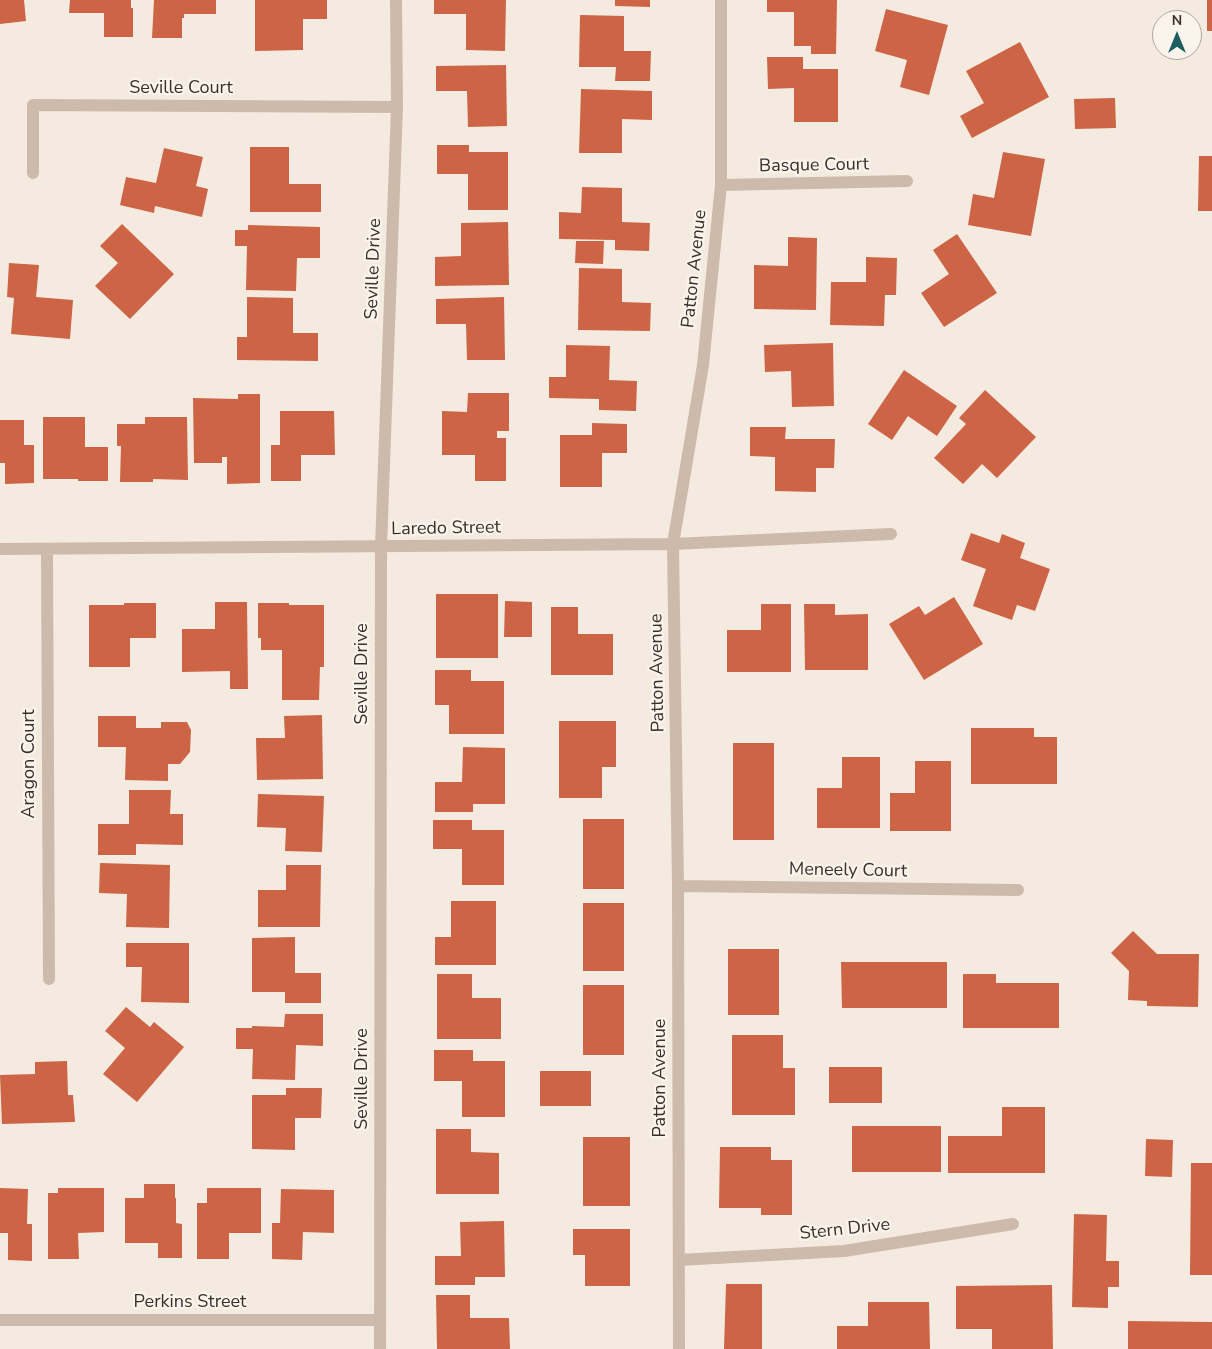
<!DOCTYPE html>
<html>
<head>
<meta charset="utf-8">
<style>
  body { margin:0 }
  #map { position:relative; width:1212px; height:1349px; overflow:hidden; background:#f5eae0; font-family:"Nunito Sans",sans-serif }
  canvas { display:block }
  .north { position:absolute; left:1152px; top:10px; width:50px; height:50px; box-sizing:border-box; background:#fbf4ed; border:1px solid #aea59f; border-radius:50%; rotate:0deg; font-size:14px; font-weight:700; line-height:20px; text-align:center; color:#3b2f2a }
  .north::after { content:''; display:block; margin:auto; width:18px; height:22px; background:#1c5d60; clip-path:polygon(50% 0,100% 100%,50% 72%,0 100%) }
</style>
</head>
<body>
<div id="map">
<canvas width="1212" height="1349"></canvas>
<div class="north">N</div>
</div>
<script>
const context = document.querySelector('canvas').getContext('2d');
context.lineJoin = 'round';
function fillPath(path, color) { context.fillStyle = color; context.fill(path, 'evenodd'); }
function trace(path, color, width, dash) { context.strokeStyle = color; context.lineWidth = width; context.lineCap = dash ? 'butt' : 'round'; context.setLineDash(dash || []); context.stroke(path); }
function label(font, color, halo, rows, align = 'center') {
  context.font = font + ' "Nunito Sans",sans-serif'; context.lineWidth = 4.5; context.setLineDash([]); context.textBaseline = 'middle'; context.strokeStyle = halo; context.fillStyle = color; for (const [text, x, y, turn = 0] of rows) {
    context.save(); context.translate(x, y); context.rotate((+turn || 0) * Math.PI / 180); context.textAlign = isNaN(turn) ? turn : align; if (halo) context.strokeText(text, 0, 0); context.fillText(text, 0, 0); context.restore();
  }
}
fillPath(new Path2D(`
  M0,0H24L26,21L0,24Z
  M70,0H131V8H133V37H104V13H69Z
  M154,0H216V14H184V18H182V38H152Z
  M255,0H327V19H303V50L255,51Z
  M434,0H506L505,51L466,50V14H434Z
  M615,0H650V7L615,6Z
  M767,0H837L836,54H811V46H794V12H767Z
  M1207,0H1212V31H1207Z
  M886,9L948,25L929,95L900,87L907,60L875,51Z
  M580,15L624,16V51H651L650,81H615L616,67H579Z
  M1020,42L1049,97L972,138L960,116L984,103L966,71Z
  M767,57H803V69H838V122H794V88L768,89Z
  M506,65L507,126L468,127L467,91H436V66Z
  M581,89L652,91V120L622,119V153H579Z
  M1115,98L1116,128L1075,129L1074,99Z
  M437,145H469V152H508V210H468V174H437Z
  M250,147H289V184H321V212H250Z
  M164,148L203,157L196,186L208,189L202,217L155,206L154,213L120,205L126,177L156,183Z
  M1003,152L1045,159L1031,236L968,225L973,194L994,198Z
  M1199,156H1212V211H1198Z
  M582,187L622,188V222L650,223L649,251L615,250V240L559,239V212L581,213Z
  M508,222L509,285L435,286V257L461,256V223Z
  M122,224L174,274L130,319L95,286L118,263L100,246Z
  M248,225L320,227V258H297L296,291L246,290L247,246H235V230H248Z
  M957,234L997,293L944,327L921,293L949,274L933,250Z
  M788,237L817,238L816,310L754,309V265L788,266Z
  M576,241H604L603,264L575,263Z
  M866,257L897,258L896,295H885L884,326L830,325L831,282H866Z
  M9,263L39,265L36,297L73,300L70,339L11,334L14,298L7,297Z
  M579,268L622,269V302L651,303L650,331L578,330Z
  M247,297L293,298V333H318V361L237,360V337H247Z
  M504,297L505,360H467L466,324H436V299Z
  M833,343L834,406L792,407L791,371L765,372L764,345Z
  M566,345L610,346L609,380L637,381L636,411L599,410V399L549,398V377H566Z
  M904,370L957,406L937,436L908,416L892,440L868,424Z
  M985,390L1036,437L997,478L982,464L963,484L934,458L966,424L959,418Z
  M468,393H509V431H497V438H506V481H475V455H442V411L467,412Z
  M238,394H260V483L227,484V457H222V463H194L193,398L238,399Z
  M280,411H334L335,455H301V481H271V445H280Z
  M43,417H85V447H108V481H78V479H43Z
  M145,417H187L188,480L153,479V482H120L121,446H117V424H145Z
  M0,420H24V445H34V483L5,484V463H0Z
  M592,423L627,424V453H602V487H560V435H592Z
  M750,427H786L785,439H835L834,468H816V492L775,491V457L750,456Z
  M971,533L999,543L1002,534L1025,543L1020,558L1050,569L1035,611L1017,605L1012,620L973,606L986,569L961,560Z
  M436,594H498V658H436Z
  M954,597L983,644L924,680L889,624L919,606L925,615Z
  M505,601L532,602V637H504Z
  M215,602H247L248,689H230V671L182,672V629H215Z
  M124,603H156V638H130V667H89V605H124Z
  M258,603H289V605H324V667H320L319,700H282V650H261V638H258Z
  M761,604H791V672H727V630H761Z
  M804,604H835V615L868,614V670H805Z
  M551,607H578V634H613V675H551Z
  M435,670H471V681H504V734H449V705H435Z
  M322,715L323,779L257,780L256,738H285L284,716Z
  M98,716H136V728H161V722H187L191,730L190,752L180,764H168V781L125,780L126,747H98Z
  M559,721H616V767H602V798H559Z
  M971,728H1034V737H1057V784H971Z
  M733,743H774V840H733Z
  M463,747L505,748V804H473V812H435V782H462Z
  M842,757H880V828H817V788H842Z
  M915,761H951V831H890V793H915Z
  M129,790H171L170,814H183V845L136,844V855H98V824H129Z
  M258,794L324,796L322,852L285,851L286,828L257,827Z
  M583,819H624V889H583Z
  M433,820H472V830H504V885H462V849H433Z
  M100,863L170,865L169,928L126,927L127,894L99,893Z
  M286,865H321L320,927H258V890H286Z
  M451,901H496V965H435V937H451Z
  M583,903H624V971H583Z
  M1133,931L1157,954H1199L1198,1007L1147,1006V1001L1128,1000L1129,971L1111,953Z
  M295,937V973H321V1003H285V992H252V938Z
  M126,943H189V1003L141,1002L142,967H126Z
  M728,949H779V1015H728Z
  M841,962H947V1008H842Z
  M437,974H472V998H501V1039H437Z
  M963,974H996V983H1059V1028H963Z
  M583,985H624V1055H583Z
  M126,1007L150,1027L154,1022L184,1047L137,1102L103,1074L125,1048L105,1031Z
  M285,1014H323V1046L296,1045L295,1080L252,1079L253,1049H236V1028H252V1026L284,1027Z
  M732,1035H783V1068H795V1115H732Z
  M434,1050H473V1061H505V1117H462V1081H434Z
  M67,1061L68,1095H73L75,1122L2,1124L0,1075L35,1074V1062Z
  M829,1067H882V1103H829Z
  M540,1071H591V1106H540Z
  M286,1088H322L321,1118H295V1150L252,1149V1095H286Z
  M1002,1107H1045V1173H948V1136H1002Z
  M852,1126H941V1172H852Z
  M436,1129H471V1152L499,1153V1194H436Z
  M583,1137H630V1206H583Z
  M1146,1139L1173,1140L1172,1177L1145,1176Z
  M720,1147H771V1160H792V1215H761V1208H719Z
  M1191,1163H1212V1275H1190Z
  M144,1184H175V1198H176V1223L182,1224V1258H158V1243H125V1198H144Z
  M0,1188L28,1189L27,1224H32V1261L8,1260V1233H0Z
  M58,1188H104V1232L78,1233L79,1259H48V1193H58Z
  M207,1188H261V1233H229V1259H197V1203H207Z
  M281,1189L334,1190V1233L303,1232L302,1260L272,1259V1223H280Z
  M1074,1214L1107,1215L1106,1261H1119V1287H1108V1308L1072,1307Z
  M504,1221L505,1277H475V1285H435V1256H461L460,1222Z
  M573,1229H630V1286H585V1255H573Z
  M726,1284H762V1349H724Z
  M1052,1285L1053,1349H992V1329H956V1286Z
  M436,1295H470V1318H509L510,1349H437Z
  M868,1302H929L930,1349H837V1326H868Z
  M1128,1321L1212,1322V1349H1128Z`), '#cd6445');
trace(new Path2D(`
  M33,173V105L397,107
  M721,185L907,181
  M0,549L673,544L891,534
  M47,549L49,979
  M678,886L1018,890
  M679,1260L844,1251L1013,1224
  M0,1320H380
  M380,1349L381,547L397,107L396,0
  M679,1349L678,886L673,544L703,365L721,185V0`), '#cebaaa', 12);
label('18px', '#3b2f2a', '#fbf4ed', [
  ["Seville Court",181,89],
  ["Basque Court",814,166,-1],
  ["Seville Drive",374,269,-88],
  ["Patton Avenue",695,269,-84],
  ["Laredo Street",446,529,-1],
  ["Patton Avenue",658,673,-91],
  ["Seville Drive",363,674,-90],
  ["Aragon Court",30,764,-90],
  ["Meneely Court",848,871,1],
  ["Patton Avenue",661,1078,-90],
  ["Seville Drive",363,1079,-90],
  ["Stern Drive",845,1230,-6],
  ["Perkins Street",190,1303]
]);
</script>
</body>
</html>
